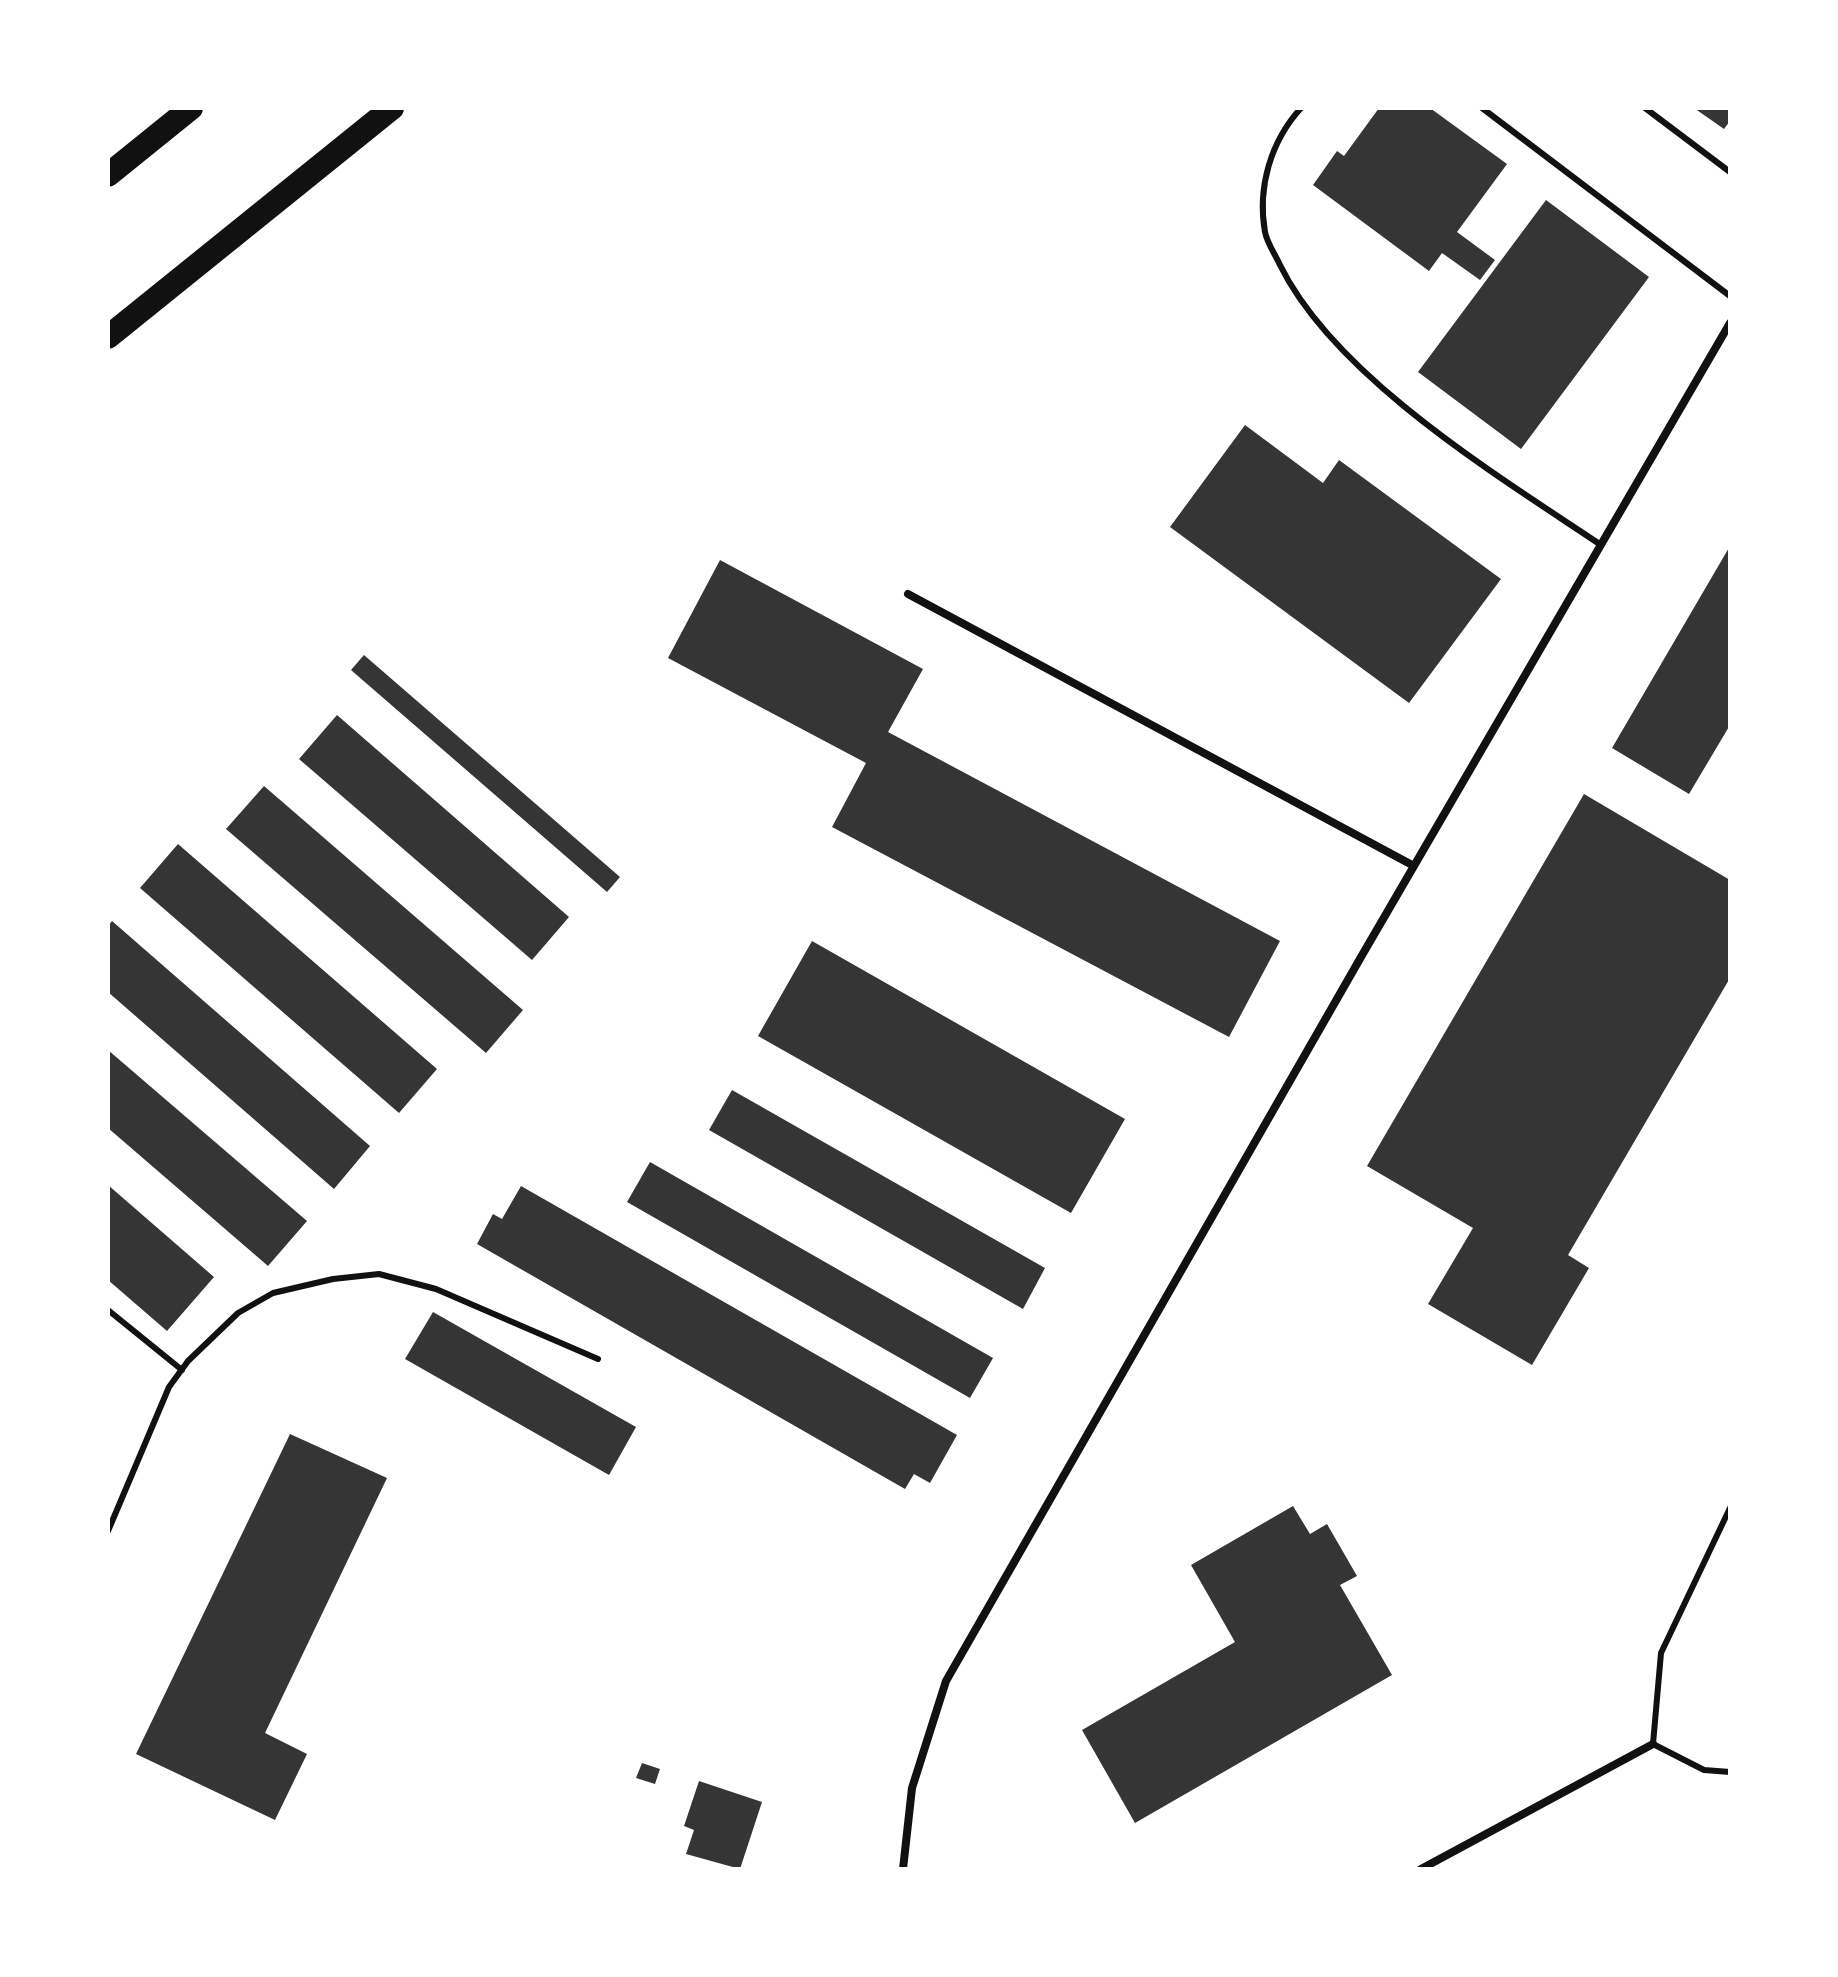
<!DOCTYPE html>
<html>
<head>
<meta charset="utf-8">
<style>
  body { margin:0 }
  #map { position:relative; width:1838px; height:1977px; overflow:hidden; background:#fff; font-family:"PT Sans Narrow",sans-serif }
  canvas { display:block }
  .frame { position:absolute; inset:0; border:110px solid #fff; pointer-events:none }
</style>
</head>
<body>
<div id="map">
<canvas width="1838" height="1977"></canvas>
<div class="frame"></div>
</div>
<script>
const context = document.querySelector('canvas').getContext('2d');
context.lineJoin = 'round';
function fillPath(path, color) { context.fillStyle = color; context.fill(path, 'evenodd'); }
function trace(path, color, width, dash) { context.strokeStyle = color; context.lineWidth = width; context.lineCap = dash ? 'butt' : 'round'; context.setLineDash(dash || []); context.stroke(path); }
fillPath(new Path2D(`
  M1379,108H1430L1507,164L1457,232L1495,260L1480,280L1442,253L1429,271L1313,185L1337,151L1344,156Z
  M1694,108H1730V121L1724,129Z
  M1546,200L1649,277L1521,449L1418,372Z
  M1245,425L1323,483L1339,460L1501,579L1409,703L1170,527Z
  M1730,546V725L1689,794L1612,748Z
  M720,560L923,669L888,732L1280,941L1229,1037L832,827L866,763L668,658Z
  M364,655L620,877L607,892L351,670Z
  M337,715L569,917L532,960L299,759Z
  M264,786L523,1010L486,1053L226,829Z
  M1584,794L1730,880V978L1568,1255L1589,1268L1532,1365L1428,1304L1473,1228L1367,1166Z
  M178,844L437,1069L399,1113L140,888Z
  M112,921L370,1146L334,1189L108,992V926Z
  M812,941L1125,1119L1071,1213L758,1036Z
  M108,1050L307,1221L268,1266L108,1128Z
  M732,1090L1045,1268L1023,1309L709,1130Z
  M650,1162L993,1358L970,1398L627,1202Z
  M108,1185L214,1277L167,1331L108,1280Z
  M521,1186L957,1435L930,1483L914,1474L905,1489L477,1244L493,1214L502,1219Z
  M433,1312L636,1427L609,1475L405,1359Z
  M290,1434L387,1478L265,1733L307,1754L275,1820L136,1754Z
  M1293,1506L1310,1534L1327,1524L1357,1576L1340,1585L1392,1675L1135,1823L1082,1730L1235,1642L1191,1565Z
  M642,1763L660,1769L655,1784L636,1778Z
  M699,1781L762,1802L740,1869L686,1854L694,1830L684,1826Z`), '#353535');
trace(new Path2D(`
  M1301,108C1271,141 1257,187 1265,232C1267,243 1275,254 1280,265C1335,377 1498,476 1601,545
  M1482,108L1730,296
  M1645,108L1730,172
  M108,1310L182,1370
  M1730,1508L1661,1653L1653,1744L1704,1770L1730,1772
  M108,1531L169,1387L188,1361L238,1313L273,1293L333,1279L379,1274L436,1289L598,1359`), '#111', 6);
trace(new Path2D(`
  M908,594L1414,866
  M903,1869L912,1788L946,1681L1361,957L1730,323
  M1421,1869L1653,1744`), '#111', 8);
trace(new Path2D(`
  M108,175L191,108
  M108,337L392,108`), '#111', 24);
</script>
</body>
</html>
